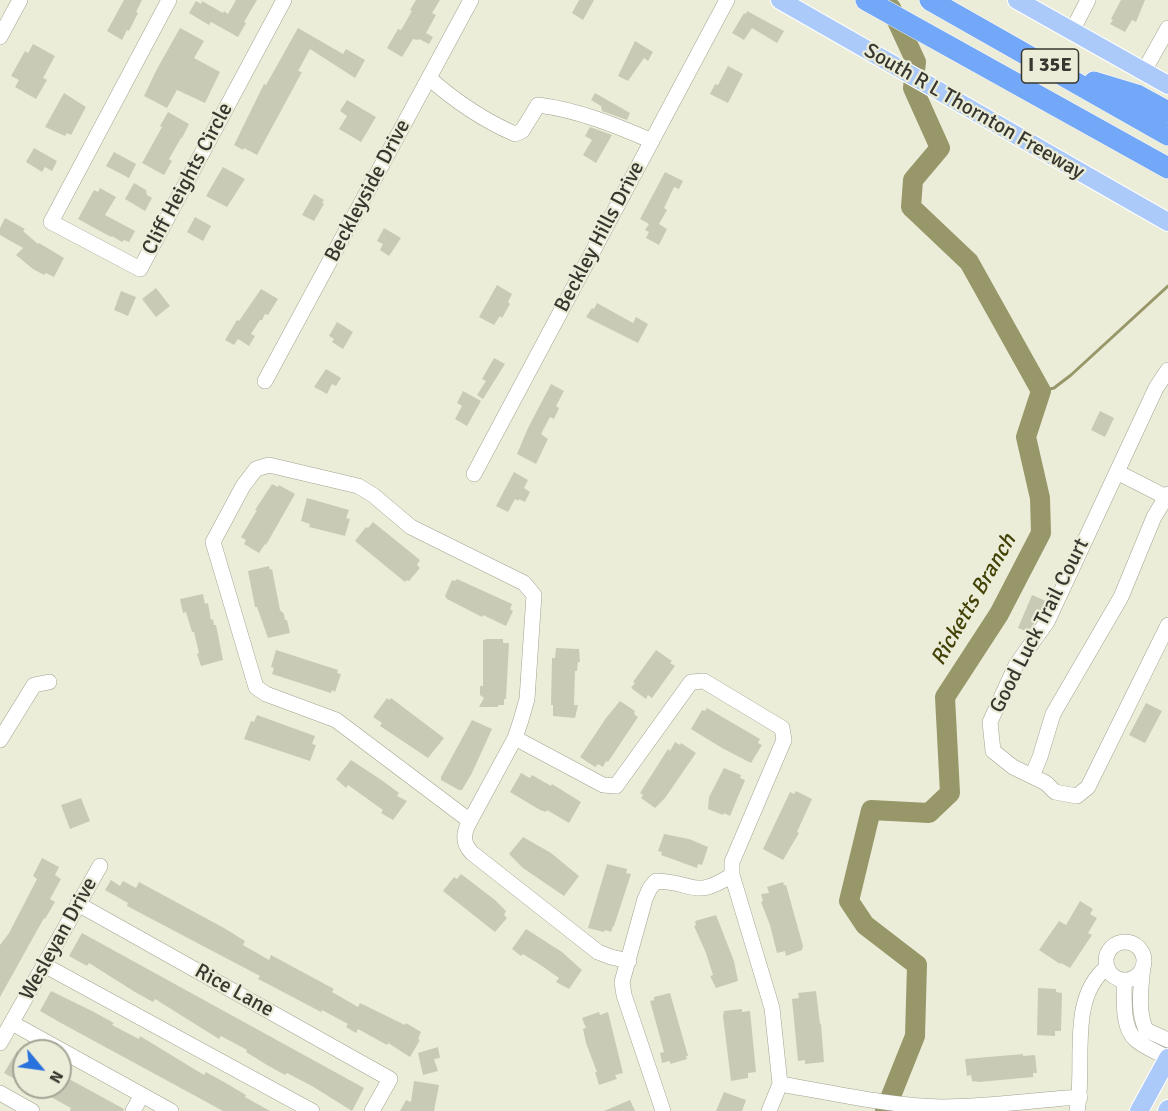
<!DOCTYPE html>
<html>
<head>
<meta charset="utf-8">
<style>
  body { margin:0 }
  #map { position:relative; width:1168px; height:1111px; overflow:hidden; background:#ecedd9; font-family:Signika,sans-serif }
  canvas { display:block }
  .north { position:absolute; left:12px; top:1039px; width:60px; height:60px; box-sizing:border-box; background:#ecedd9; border:2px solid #a4a495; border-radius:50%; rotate:119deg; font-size:16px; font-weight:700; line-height:24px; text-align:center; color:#37372f }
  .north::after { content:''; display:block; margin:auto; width:21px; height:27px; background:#2971dd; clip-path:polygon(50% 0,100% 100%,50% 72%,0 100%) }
</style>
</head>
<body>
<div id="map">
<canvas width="1168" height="1111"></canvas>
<div class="north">N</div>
</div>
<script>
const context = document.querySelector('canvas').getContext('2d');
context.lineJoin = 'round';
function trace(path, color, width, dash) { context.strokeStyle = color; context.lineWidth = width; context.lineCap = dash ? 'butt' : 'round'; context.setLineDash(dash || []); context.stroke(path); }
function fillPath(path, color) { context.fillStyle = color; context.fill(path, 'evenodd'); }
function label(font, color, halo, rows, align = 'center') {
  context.font = font + ' Signika,sans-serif'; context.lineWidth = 4.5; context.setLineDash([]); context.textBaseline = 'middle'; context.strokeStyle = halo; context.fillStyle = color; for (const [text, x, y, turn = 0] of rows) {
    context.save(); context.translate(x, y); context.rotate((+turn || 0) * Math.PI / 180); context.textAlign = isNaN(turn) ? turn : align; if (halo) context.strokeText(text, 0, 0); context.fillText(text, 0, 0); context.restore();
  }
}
trace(new Path2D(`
  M1041,391L1054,388L1071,375L1168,286`), '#979769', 3);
trace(new Path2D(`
  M885,1111L915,1036L917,965L865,925L849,901L871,810L929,813L950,793L945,697L999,614L1041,533L1040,498L1026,437L1041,391L969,262L911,207L913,180L940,148L913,88L916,62L891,8`), '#979769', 20);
fillPath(new Path2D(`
  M124,0H142L136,12L138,13L129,31L127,30L122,40L107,31Z
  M236,0H257L244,22L246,23L238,37L211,22L209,25L189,13L196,1L201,4L202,1L223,13L224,11L228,14Z
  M416,0H440L432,13L436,15L426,33L433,37L429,44L419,39L418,40L413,39L402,57L387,48L398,29L401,30L412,11L410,10Z
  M579,0H594L583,20L572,13Z
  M1121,0H1145L1136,22L1132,20L1125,32L1110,24L1113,20L1111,19Z
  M747,11L784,31L777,43L752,28L744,40L732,33L744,13L746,14Z
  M180,28L204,41L194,58L220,72L205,103L177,90L167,108L144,96L157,69Z
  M298,28L343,54L346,49L365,60L355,78L310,49L298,71L302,72L257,155L244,148L243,150L234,145L264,84L266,85Z
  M635,41L653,52L648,61L644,58L628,81L618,76Z
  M33,44L55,56L43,78L47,80L36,99L15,87L19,80L11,76L25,51L28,53Z
  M728,66L743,74L728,103L710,94L715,84L718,85Z
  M64,93L86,107L71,135L67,133L65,136L45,127Z
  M595,93L630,113L627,120L602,111L601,106L591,100Z
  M347,100L376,117L361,142L339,129L347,116L340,111Z
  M168,112L189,124L182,138H181L169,159L172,161L164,175L142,163L162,127L160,126Z
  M590,127L612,135L596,163L583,155L592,140L585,136Z
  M34,148L57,161L52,171L45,167L42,172L26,162Z
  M114,152L136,164L129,178L106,166Z
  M223,167L245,179L227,207L206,196Z
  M665,172L683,181L679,189L674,187L664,208L667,210L659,224L667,229L659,245L646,238L649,232L645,230L649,224L640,219Z
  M134,183L146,190L147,195L152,198L145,211L125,199Z
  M100,188L116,197L105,215L135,231L129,242L124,240L122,242L112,236L111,237L78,219L94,190L98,192Z
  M314,194L324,200L322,203L324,204L314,221L302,215Z
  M195,217L211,226L203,241L187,232Z
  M5,218L25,229L23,231L38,244L39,243L64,258L54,277L46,273L44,275L33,269L16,255L23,248L0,235V228Z
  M384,228L401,238L389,256L380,250L383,244L377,241Z
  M497,285L512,294L508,302L510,304L502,318L500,316L494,325L479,317Z
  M156,288L170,306L156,317L142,299Z
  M261,289L278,299L268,315L265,314L262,320H260L251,334L255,336L249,346L238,339L234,345L225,340L237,320L239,321Z
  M121,291L136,297L128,316L114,310Z
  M597,303L633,323L636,317L648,324L638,343L586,317L592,308L594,309Z
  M337,322L353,332L343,349L332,342L334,339L329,336Z
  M494,358L505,364L483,399L477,395L486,381L482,379Z
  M326,369L341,378L336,386L332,384L327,394L314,387Z
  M551,384L564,391L556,406L559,408L554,419L550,417L541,434L548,439L536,464L517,454L528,428Z
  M463,391L481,401L467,426L455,419L462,406L457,403Z
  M1100,411L1114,418L1105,437L1091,430Z
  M514,472L528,480L524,488L530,492L525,502L519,499L518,501L515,499L508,512L496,506Z
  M272,484L278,487L279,485L295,494L266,545L265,544L259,553L244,544L246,540L241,537L257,510H255Z
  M307,498L349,510L346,518L350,519L345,536L309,527L310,524L301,521Z
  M373,522L420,560L417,565L420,568L409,581L407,580L405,582L355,541L366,527L368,528Z
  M269,566L270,570L272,569L280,610L284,614L285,620H287L290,633L268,638L257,607H255L248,571Z
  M457,579L512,604L510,609L513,611L506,626L483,615L482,617L447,599L445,596L452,580L455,581Z
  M203,594L205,604L208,603L211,620L213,619L214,625H216L223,660L201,666L197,654L199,653L194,632H192L186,612L183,613L180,599Z
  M1032,595L1046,601L1039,617L1028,632L1018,628Z
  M487,639H503V643H509L506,699H504V705H498V707H479L484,698L480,695V686H483V640Z
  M556,648L579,649L580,662H578L577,671H575L574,705H578L575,718L553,716V705H551L552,658H555Z
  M276,650L338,670L337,673L341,674L335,692L332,690L331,693L272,674L274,668L271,667Z
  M656,650L672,661L670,663L675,666L652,698L648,695L646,699L631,688L635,683L633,682Z
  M387,698L389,700L391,698L444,738L428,758L380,726L382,723L373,717Z
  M620,701L635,711L634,714L638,717L608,762L606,761L603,767L598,764L595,767L580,757L606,718Z
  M1146,703L1162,711L1145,743L1129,735Z
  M707,708L760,739L758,743L762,745L751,763L722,748L691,729L702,710L705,711Z
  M257,715L315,736L312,744L316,745L310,761L244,739L251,721L254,722Z
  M472,720L492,729L472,773L462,790H459L441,780V777Z
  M675,742L680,745L681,743L696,753L665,798L655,808L641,798L643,795L640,793L668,749L670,751Z
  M351,760L380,779L399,793L397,796L407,801L393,820L381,813L383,810L348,785L346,788L336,779Z
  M724,768L741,775L740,778L745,780L730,816L724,813L723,815L708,809L709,797Z
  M521,773L530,778L532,775L551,786L552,784L581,802L569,823L547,810L546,812L540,810L510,792Z
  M796,791L812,799L797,832L799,833L783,860L763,849L790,792L794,794Z
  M81,798L90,821L70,829L61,805Z
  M664,834L689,839L708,847L702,865L698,864L697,868L661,855L662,852L658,851Z
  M523,837L551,853L579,876L564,896L523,868L509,854Z
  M42,858L59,867L55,875L61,879L50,899L55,902L45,919L44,918L0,997V945L9,933L37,879L33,876Z
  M607,864L627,869L626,873L631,874L614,926H613L611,932L605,930L604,932L588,928Z
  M461,874L495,900L506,911L504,915L507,918L495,932L443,891L454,877L457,879Z
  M111,880L120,886L123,881L136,888L139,882L224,928L245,941L243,945L269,960L271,955L334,989L332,992L358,1007L360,1003L405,1025L406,1023L421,1032L418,1039L420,1040L410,1057L388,1043L387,1045L358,1029L356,1033L346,1027L348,1024L322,1010L321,1012L268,984L258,979L260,976L127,906L128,903L105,890Z
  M783,882L784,885H786L803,946L802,950L786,956L785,951L777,953L770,925L761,902L763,901L761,894L769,893L767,887Z
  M1080,901L1093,909L1090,914L1097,918L1088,933L1092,935L1070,968L1061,963L1060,964L1039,950L1059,921L1066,925Z
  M716,915L734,961L738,981L716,988L710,976L713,975L706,953L694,926L696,925L695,921Z
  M526,929L562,952L582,970L569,989L556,982L559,978L542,966L523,954L521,956L512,949Z
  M82,933L364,1088L352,1111L312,1086L287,1073L285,1075L267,1065L246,1052L247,1050L221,1036L219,1039L155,999L153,1002L135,992L89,963L87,966L69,956Z
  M1038,988L1056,989V992L1062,993L1061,1031H1055V1036L1037,1035Z
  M51,991L92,1011L114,1023L112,1025L139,1039L140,1036L204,1075L206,1072L224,1082L246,1095L245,1097L270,1111H223L61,1023L40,1011Z
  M816,991L820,1024H821L824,1062L805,1064V1060L798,1061L792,999L799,998L798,993Z
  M670,993L688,1056H686L687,1059L670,1064V1061L662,1063L660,1053L664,1052L650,1001L654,1000V997Z
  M742,1009V1012L750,1011L756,1072L748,1073V1078L731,1081L723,1016L724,1011Z
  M599,1012L600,1015L608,1012L623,1073L615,1075L617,1079L599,1085L595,1072H597L586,1043L583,1029L586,1028L582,1018Z
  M438,1047L440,1058L434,1059L438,1071L423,1075L418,1053Z
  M17,1051L24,1054V1084L4,1073Z
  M1023,1054V1056L1035,1055L1037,1073H1033V1077L979,1082L972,1081L971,1075L967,1076L965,1059Z
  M60,1074L124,1109L123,1111H70L71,1108L33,1087H60Z
  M414,1081L439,1085L434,1111H400L406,1100L411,1102Z
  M724,1092L746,1100L742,1111H716Z
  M630,1100L635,1111H604Z`), '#c9cab6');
const minor = new Path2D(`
  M169,0L51,222L140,269L284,0
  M1072,31L1088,0
  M0,37L20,0
  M1144,71L1168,28
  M429,78C455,101 483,120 515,134L522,131L538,105C578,110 615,125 652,141
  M1168,370L1156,388L1047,622L1016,665L990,722L993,751L1013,767L1046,783L1055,792L1077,796L1088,787L1168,625
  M265,381L471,0
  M1117,472L1166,497
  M474,474L727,0
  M515,738L603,785L616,786L691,682L704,681L782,728L784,740L732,862V875L772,1008L780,1084L769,1111
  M0,740L34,685L49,682
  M1032,776L1040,757L1053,714L1121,597L1154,517L1168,494
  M470,821L336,720L266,694L256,687L213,542L243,486L256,469L269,465L358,486L373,495L411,527L524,583L534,595L527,699L521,720L515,738L470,821C463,833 462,843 472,853L598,952L611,957L629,961
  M78,904L390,1079L372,1111
  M1106 961a19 19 0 1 1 38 0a19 19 0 1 1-38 0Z
  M44,965L312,1111
  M1143,966C1141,988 1137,1010 1146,1030L1168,1040
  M1124,980C1125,997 1121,1026 1135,1039C1143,1047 1158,1052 1168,1058
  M12,1023L171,1111
  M0,1043L100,866
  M780,1084C834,1093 888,1106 943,1107C987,1107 1035,1100 1080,1097
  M0,1093L32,1111
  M133,1111L142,1095
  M663,1111L624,995L622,982L645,899L650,888L656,881C696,882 693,900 732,875
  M1077,1111C1086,1064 1067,999 1107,967`);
const major = new Path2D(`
  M780,0L1168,222
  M1017,0L1168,85
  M1139,1111L1168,1058
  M1167,1111L1168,1109`);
const highway = new Path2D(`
  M866,0L1168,168
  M930,0L1168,135
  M1094,82L1137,95L1168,112`);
trace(minor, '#a1a28f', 16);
trace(major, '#fff', 20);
trace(highway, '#fff', 22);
trace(minor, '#fff', 15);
trace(major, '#abcafa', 18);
trace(highway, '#73a7f7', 21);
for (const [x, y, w] of [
  [1050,66,57]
]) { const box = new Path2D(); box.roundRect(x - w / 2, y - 17, w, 34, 4.5); context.fillStyle = '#ecedd9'; context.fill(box); trace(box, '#37372f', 1.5); }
label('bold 20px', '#37372f', null, [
  ["I 35E",1050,66]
]);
label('21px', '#37372f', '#ecedd9', [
  ["South R L Thornton Freeway",974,112,30],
  ["Cliff Heights Circle",188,179,-62],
  ["Beckleyside Drive",368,191,-62],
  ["Beckley Hills Drive",600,237,-62],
  ["Good Luck Trail Court",1040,626,-63],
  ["Wesleyan Drive",59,939,-61],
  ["Rice Lane",234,991,29]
]);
label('italic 22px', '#424106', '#ecedd9', [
  ["Ricketts Branch",974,600,-60]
]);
</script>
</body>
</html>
